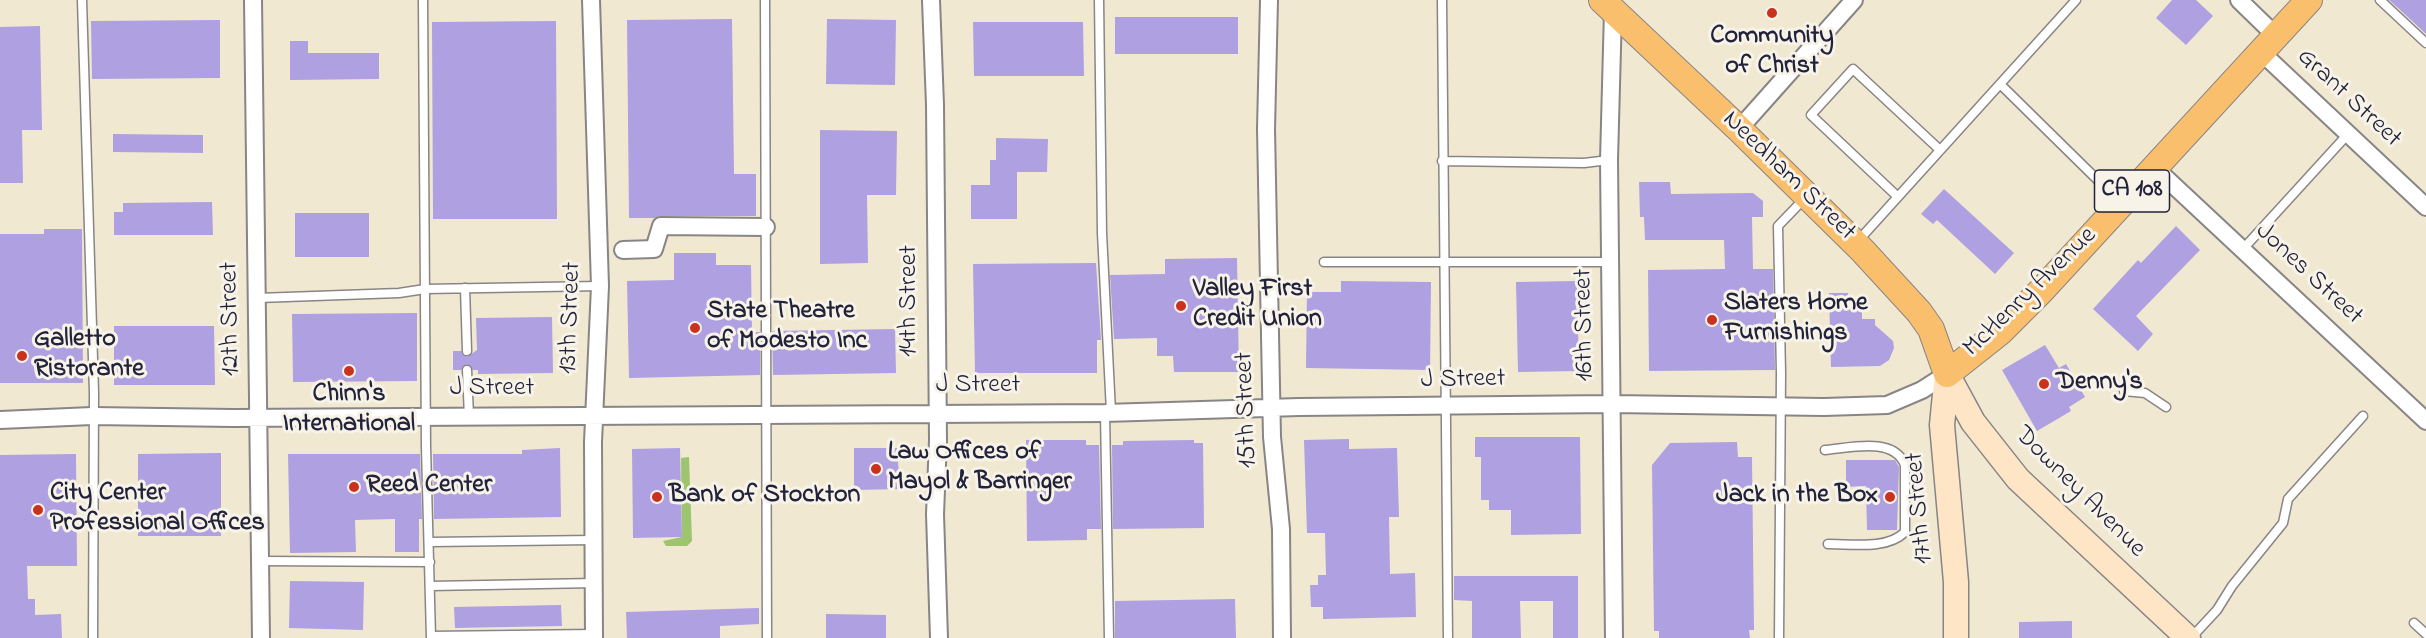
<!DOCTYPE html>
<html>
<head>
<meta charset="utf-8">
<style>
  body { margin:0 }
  canvas { display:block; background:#f0e8d0 }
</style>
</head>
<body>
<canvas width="2426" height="638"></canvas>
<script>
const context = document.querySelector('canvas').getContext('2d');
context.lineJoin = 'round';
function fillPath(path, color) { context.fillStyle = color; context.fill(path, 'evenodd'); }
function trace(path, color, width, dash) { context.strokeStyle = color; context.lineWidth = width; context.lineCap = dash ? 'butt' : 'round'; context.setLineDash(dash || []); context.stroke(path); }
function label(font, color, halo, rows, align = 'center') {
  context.font = font + ' "Indie Flower",sans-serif'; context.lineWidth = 6; context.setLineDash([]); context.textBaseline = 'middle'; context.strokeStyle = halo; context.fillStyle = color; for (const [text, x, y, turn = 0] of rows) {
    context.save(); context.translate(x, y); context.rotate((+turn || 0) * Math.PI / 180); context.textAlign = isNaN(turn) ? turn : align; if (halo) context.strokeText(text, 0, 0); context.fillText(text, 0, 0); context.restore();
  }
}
fillPath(new Path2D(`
  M689,457L692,541L687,546H666L663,541L682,537L681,458Z`), '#9fc46f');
fillPath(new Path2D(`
  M2172,0H2196L2213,16L2186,45L2156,18Z
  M2389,0H2426V34L2397,7Z
  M1115,17H1238V54H1115Z
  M732,19L734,174H756V216H661L654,218H629L627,20Z
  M827,19L896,20L895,85L826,84Z
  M220,20V78L92,79L91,21Z
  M556,21L557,219H433L432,22Z
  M973,22H1083L1084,76H974Z
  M40,26L42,130H22L23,183H0V27Z
  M290,41H308V53H379V79L290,80Z
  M820,130L897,131L896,195H867L868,263L820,264Z
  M113,134L203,135V153L113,152Z
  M996,138L1048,139L1047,172H1017V219H971V185H990V160H996Z
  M1639,182H1670L1671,194L1753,193L1763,201V217H1752L1753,269H1773L1775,370L1649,371L1648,270L1725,269L1724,240H1645L1644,217H1640Z
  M1944,189L2014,253L1995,274L1937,220L1933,224L1921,214Z
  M212,202L213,235H114V212H123V203Z
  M295,213H369V257H295Z
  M2176,226L2200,250L2136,316L2153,334L2138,351L2093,309L2138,260L2141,263Z
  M44,229H82L83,383H0V234H44Z
  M674,253H716V265H751L752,332H760V375L629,378L627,281L674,280Z
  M1237,258L1239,372H1174L1173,356H1157V338L1114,339L1110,275L1165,274V259Z
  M1096,263L1101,340H1097V373H975L973,264Z
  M1341,281L1431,282L1430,370L1306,368L1307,292H1341Z
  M1577,281L1579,371L1518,372L1516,282Z
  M1829,293H1848V305H1862V319H1875V325L1893,341L1894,348L1889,360L1880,366L1831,367Z
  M417,313V381L293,382L292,314Z
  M552,317L553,373L478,374V370H473L467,364L461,370H453V351H461L467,357L477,350L476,318Z
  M114,326H214L215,385H114Z
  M895,329L896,373L773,375L772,331Z
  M2045,345L2059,368L2066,364L2085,397L2069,407L2071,411L2037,431L2002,370Z
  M1475,437H1580L1581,534L1511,535V510H1489V500H1481V457H1475Z
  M1349,439V449L1397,448L1399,517H1389L1390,574L1415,573L1416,617L1323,619V607H1311L1310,585H1318V575H1326L1325,533H1307L1304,440Z
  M1026,440H1086V445H1099L1101,529H1087V540L1027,541Z
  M1194,440V443H1203L1204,528L1113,529L1112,445H1123V441Z
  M1737,442L1738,457H1752L1754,630H1749L1750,638H1659V631H1654L1652,465L1670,443Z
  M560,448L561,517L434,519L433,454H522V450Z
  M680,448L682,537L633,538L632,449Z
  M854,448H897L900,489L854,490Z
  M221,453V536H138V454Z
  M76,454L77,566H27L28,599H35V615L61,614L62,638H0V455Z
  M288,454H420L422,519H419V552H395V519L355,520L356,552L290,553Z
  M1846,460H1895L1899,467L1897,530H1867L1866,486L1846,487Z
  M1454,576H1578V638H1553V601H1520L1521,638H1472V601L1454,600Z
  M290,581L364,582L363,630L289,628Z
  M1235,599L1236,638H1115V601Z
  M561,605L562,626L455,628L454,607Z
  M759,608V624L720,626V638H627L626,612Z
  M826,614L886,615V638H826Z
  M2072,621V638H2019V622Z`), '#aea0e1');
const lane = new Path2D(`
  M82,0L94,392L93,638
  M423,0L426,447L431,638
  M765,0L767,638
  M1099,0L1102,233L1111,412
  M1442,0L1448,638
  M2380,0L2426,43
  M2000,84L2120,202
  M1442,161L1584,163L1609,160
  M1898,197L1811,115L1853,69L1940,150
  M1858,241L2076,0
  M2243,249L2348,134
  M1324,262H1611
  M465,288L467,351
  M258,298L399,293L425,289L600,286
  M467,370L469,417
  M2124,391L2145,393L2166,407
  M1105,413L1109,638
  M1825,450C1850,448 1894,436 1905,465V532C1887,550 1852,544 1828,544
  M430,542L594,540
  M260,561L430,562
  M430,586L595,583
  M2414,623L2426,634
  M431,636L594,634
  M1779,638L1781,373L1778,226L1804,199
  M2191,638L2217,610L2232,586L2283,523L2288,499L2363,416`);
const street = new Path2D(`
  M253,0L261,638
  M591,0L600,286L593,442L594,638
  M931,0L935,105L938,440L935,514L939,638
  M1269,0L1266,129L1272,437L1281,529L1282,638
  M2239,0L2276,36
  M1613,11L1609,160L1614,638
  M2261,52L2426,207
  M1739,129L1854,0
  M2154,167L2426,421
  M623,250L654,249L661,226L766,227
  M0,420L92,416L233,418L1105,413L1299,407L1612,404L1824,407L1887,405L1922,390L1947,374`);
const secondary = new Path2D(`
  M1947,374L1973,422L2018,479L2188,638
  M1947,374L1942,425L1956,582V638`);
const primary = new Path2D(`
  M1602,0L1739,129L1862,250L1919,312L1931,329L1947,374L2000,332L2041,291L2309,0`);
trace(lane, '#898586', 11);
trace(street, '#898586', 20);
trace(secondary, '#898586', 27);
trace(primary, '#898586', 28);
trace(lane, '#fff', 8);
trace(street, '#fff', 16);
trace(secondary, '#fde5c5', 24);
trace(primary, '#f9bf6d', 26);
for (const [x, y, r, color] of [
  [1772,13,6,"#c8321e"],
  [1181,306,6,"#c8321e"],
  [1712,320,6,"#c8321e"],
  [695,328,6,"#c8321e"],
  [22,356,6,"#c8321e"],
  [349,371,6,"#c8321e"],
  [2044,384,6,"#c8321e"],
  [876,469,6,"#c8321e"],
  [354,487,6,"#c8321e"],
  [657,497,6,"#c8321e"],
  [1890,497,6,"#c8321e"],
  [38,510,6,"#c8321e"]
]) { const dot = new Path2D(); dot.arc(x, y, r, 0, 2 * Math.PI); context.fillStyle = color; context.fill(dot); trace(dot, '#f7f3e8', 2); }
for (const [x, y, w] of [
  [2132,191,75]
]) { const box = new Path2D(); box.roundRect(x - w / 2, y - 21, w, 42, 4.5); context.fillStyle = '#f7f3e8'; context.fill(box); trace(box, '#22223b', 1.5); }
label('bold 24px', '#22223b', null, [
  ["CA 108",2132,191]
]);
label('bold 26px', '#22223b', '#f7f3e8', [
  ["Community",1772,38,"center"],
  ["of Christ",1772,68,"center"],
  ["Valley First",1193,291],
  ["Credit Union",1193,321],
  ["Slaters Home",1724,305],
  ["Furnishings",1724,335],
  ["State Theatre",707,313],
  ["of Modesto Inc",707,343],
  ["Galletto",34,341],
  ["Ristorante",34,371],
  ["Denny's",2056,384],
  ["Chinn's",349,396,"center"],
  ["International",349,426,"center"],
  ["Law Offices of",888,454],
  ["Mayol & Barringer",888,484],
  ["Reed Center",366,487],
  ["City Center",50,495],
  ["Professional Offices",50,525],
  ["Bank of Stockton",669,497],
  ["Jack in the Box",1878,497,"right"]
], 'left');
label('26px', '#22223b', '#f7f3e8', [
  ["Grant Street",2348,99,43],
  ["Needham Street",1788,177,44],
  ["Jones Street",2308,275,43],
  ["McHenry Avenue",2031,293,-44],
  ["14th Street",911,301,-90],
  ["13th Street",572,318,-88],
  ["12th Street",232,319,-91],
  ["16th Street",1586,325,-91],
  ["J Street",1463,381,-1],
  ["J Street",978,387],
  ["J Street",492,390],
  ["15th Street",1248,410,-92],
  ["Downey Avenue",2079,493,45],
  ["17th Street",1921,508,-95]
]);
</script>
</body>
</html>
